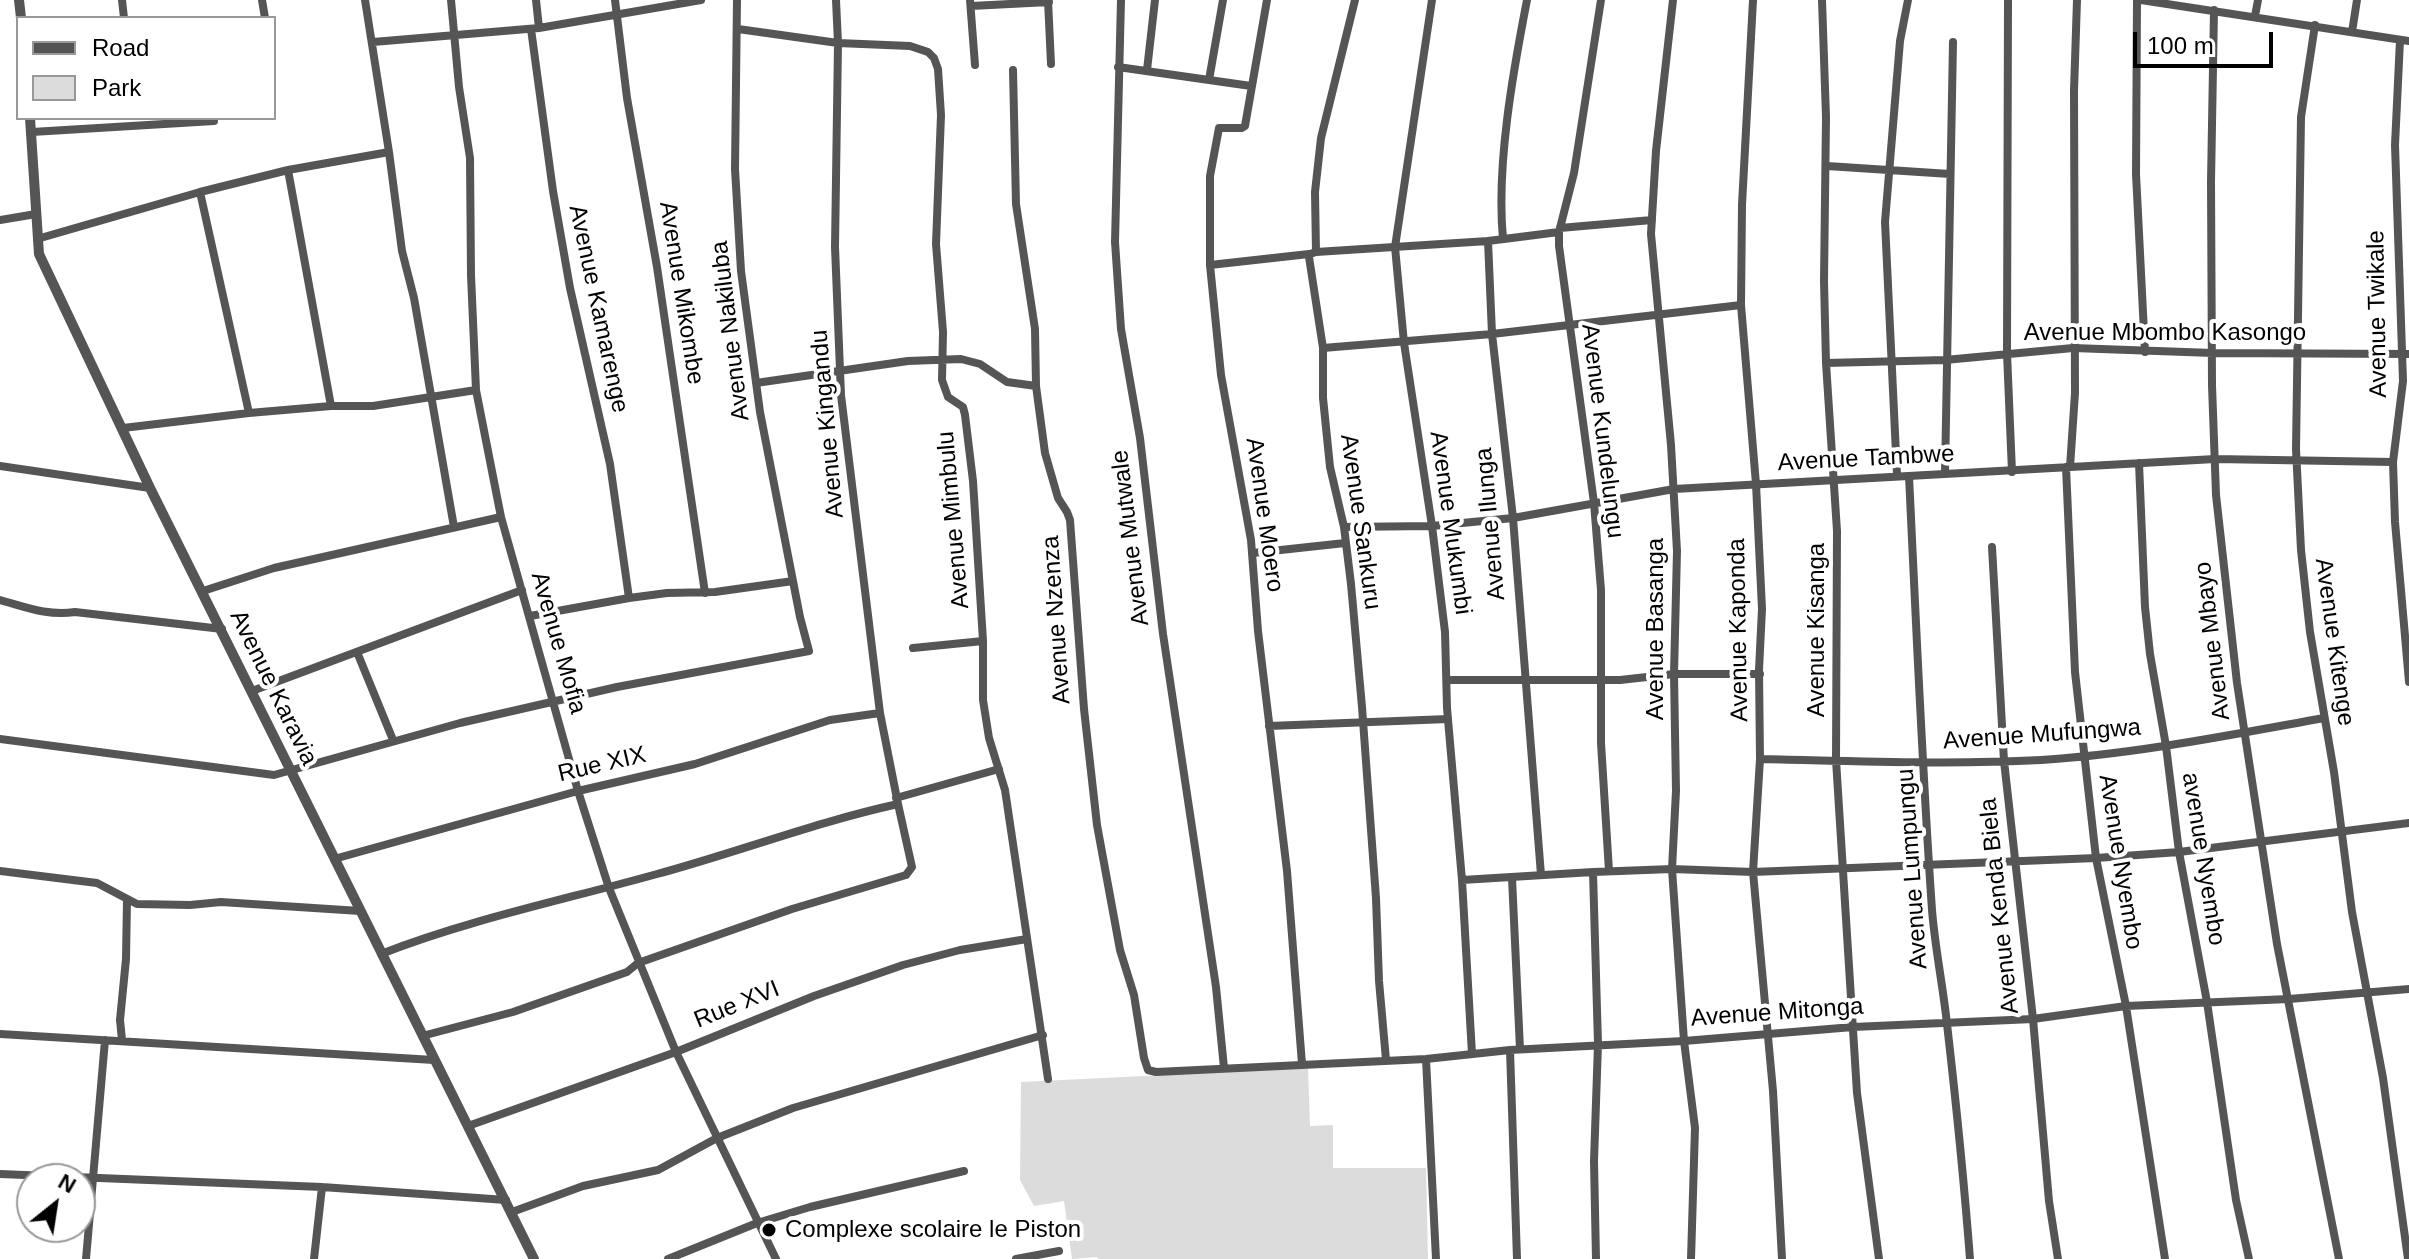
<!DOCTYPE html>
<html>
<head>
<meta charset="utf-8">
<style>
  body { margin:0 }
  #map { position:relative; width:2409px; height:1259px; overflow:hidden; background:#fff; font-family:Arial,sans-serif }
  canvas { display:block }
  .legend { position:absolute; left:16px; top:16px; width:260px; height:104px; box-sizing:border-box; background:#fff; border:2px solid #999; margin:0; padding:10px 14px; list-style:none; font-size:24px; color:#000 }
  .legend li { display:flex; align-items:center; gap:16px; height:40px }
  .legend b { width:40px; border:2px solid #999 }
  .north { position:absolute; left:16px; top:1163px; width:80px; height:80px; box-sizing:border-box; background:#fff; border:2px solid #999; border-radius:50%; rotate:30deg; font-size:22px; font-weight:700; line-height:32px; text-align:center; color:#000 }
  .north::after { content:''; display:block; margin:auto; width:28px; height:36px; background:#000; clip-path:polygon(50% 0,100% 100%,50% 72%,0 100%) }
  .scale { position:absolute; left:2133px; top:32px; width:140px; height:36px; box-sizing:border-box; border:4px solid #000; border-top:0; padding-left:10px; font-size:24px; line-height:28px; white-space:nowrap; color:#000; -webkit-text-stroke:6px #fff; paint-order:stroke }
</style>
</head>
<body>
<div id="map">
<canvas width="2409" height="1259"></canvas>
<ul class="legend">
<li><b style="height:10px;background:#555"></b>Road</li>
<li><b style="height:22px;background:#dcdcdc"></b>Park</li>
</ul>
<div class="north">N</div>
<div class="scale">100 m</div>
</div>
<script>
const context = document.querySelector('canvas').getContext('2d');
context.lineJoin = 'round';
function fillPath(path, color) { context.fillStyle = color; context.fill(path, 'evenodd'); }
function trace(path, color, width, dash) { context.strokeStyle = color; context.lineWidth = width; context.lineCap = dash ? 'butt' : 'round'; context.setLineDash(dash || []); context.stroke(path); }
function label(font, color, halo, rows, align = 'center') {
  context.font = font + ' Arial,sans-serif'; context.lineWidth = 8; context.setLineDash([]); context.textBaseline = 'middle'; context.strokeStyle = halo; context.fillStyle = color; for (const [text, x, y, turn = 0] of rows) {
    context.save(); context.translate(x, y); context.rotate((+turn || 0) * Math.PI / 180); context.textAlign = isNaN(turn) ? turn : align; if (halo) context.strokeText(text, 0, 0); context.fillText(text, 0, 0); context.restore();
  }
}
fillPath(new Path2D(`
  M1308,1068L1310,1126L1333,1125V1168H1426L1428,1259H1098L1097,1257L1072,1259L1064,1201L1034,1206L1020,1180L1021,1082Z`), '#dcdcdc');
trace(new Path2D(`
  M122,0L124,18
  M262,0L265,18
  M365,0L389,152L402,251L414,298L454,527
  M451,0L459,87L470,158L471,275L476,390L501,517L578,791L609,888L676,1052L776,1259
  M536,0L539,28
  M615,0L627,98L657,267L705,593
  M970,0L975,65
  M1048,0L1051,64
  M1121,0L1115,242L1121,329L1140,438L1163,634L1216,987L1224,1068
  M1267,0L1245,126L1242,128H1219L1210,176V265L1221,375L1251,540L1258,631L1287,871L1302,1064
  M1432,0L1395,247L1404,343L1432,526L1445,632L1447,708L1462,880L1472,1054
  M1601,0L1574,173L1559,232V246L1594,503L1601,590V743L1609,871
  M1673,0L1656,151L1651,234L1671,445L1677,551L1674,674L1676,791L1672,869L1684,1041L1695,1128L1691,1259
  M1753,0L1742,205L1741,305L1756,484L1762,609L1759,670L1760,759L1753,872L1773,1091L1782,1259
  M1822,0L1826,117L1824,281L1826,363L1837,531L1836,760L1857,1093L1879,1259
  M2008,0L2007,353L2012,472
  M2137,0L2136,174L2145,352
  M2141,0L2409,41
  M971,6L1049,2
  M2214,10L2211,182L2212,385L2216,495L2237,683L2277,944L2339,1259
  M2255,16L2258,0
  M2315,25L2301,117L2296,449L2301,550L2310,632L2334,772L2352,912L2383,1078L2408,1259
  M531,29L553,191L570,288L610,464L629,598
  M738,29L838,43L910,46L928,52L934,58L938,69L941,115L936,244L943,332L942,380L948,397L963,407L965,415L973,481L983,641V700L989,738L1005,790L1048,1079
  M2352,32L2357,0
  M2400,40L2395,145L2403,381L2393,462L2395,522L2409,682
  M373,42L539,28L701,0
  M1118,67L1251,86
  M1013,70L1016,204L1035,329L1036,386L1045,453L1058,498L1067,512L1070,520L1084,709L1097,825L1120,950L1134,995L1144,1058L1148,1070L1156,1072L1426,1059L1510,1050L1684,1041L1853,1027L2033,1019L2126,1006L2289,999L2409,989
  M1147,70L1155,0
  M1209,80L1223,0
  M32,132L214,121
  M1827,166L1950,174
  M288,170L331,406
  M200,192L249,413
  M0,220L36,214
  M1560,228L1652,220
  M37,239L200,192L288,170L389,152
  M1503,239C1496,166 1513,72 1527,0
  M1316,252L1310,254L1309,257L1323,348V398L1330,467L1344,527L1351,584L1362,707L1376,898L1379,981L1386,1060
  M1316,252L1315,192L1321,138L1355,0
  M1316,252L1488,241
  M1210,265L1309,254
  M1323,348L1492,334L1741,305
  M1826,363L1945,360L2073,348L2213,353L2409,354
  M756,383L908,361L961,359L980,364L1007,382L1036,386
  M123,428L249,413L331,406H373L476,390
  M2139,463L2145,607L2150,654L2166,746L2179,852L2207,1002L2236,1200L2249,1259
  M0,466L150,488
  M2066,467L2075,672L2096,858L2126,1006L2165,1259
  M2070,467L2075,393L2074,91L2077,0
  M1945,474L1953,42
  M1897,475L1885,222L1900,41L1908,0
  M1909,476C1916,621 1922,766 1932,910C1935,948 1943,986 1947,1024C1956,1102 1964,1181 1970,1259
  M1344,527L1432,526L1513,518L1674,489L2215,459L2393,462
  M1992,547L2004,761L2033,1019L2049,1201L2058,1259
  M1253,553L1345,543
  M203,591L274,568L501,517
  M0,600C26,607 47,616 75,612L222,629
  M530,616L629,598L667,593L715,592L793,581
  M913,648L983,641
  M357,652L393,740
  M1447,680H1620L1674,674H1760
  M252,691L522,590
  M1269,726L1448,719
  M0,739L274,775L460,723L617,687L809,651L800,617L760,412L741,271L735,169L737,0
  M1760,759C1854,761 1947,765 2041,760C2136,754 2230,735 2324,718
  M896,798L999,769
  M334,859L578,791L695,764L830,720L880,713
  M0,871L97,883L137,904L190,905L221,902L360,911
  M1593,872L1598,1044L1594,1161L1596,1259
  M1541,875L1513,518L1492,334L1488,241L1559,232
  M1512,878L1520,1049
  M1462,880L1593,872L1672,869L1753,872L2096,858L2179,852L2409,823
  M381,954C471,919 564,900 657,874C738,852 816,822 898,804L880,713L841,395L835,247L838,43L836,0
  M0,1034L434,1060
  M422,1036L513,1012L627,972L638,963L792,909L906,875L912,867L898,804
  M122,1040L120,1020L126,959L127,900
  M1510,1050L1517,1259
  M1426,1059L1436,1259
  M468,1126L676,1052L814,996L903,965L960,950L1027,939
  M0,1174L322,1187L506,1200
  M512,1212L583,1186L658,1170L717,1138L793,1108L1043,1035
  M86,1259L105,1040
  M314,1259L322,1187
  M668,1259L757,1223L810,1207L964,1171
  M1016,1259L1059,1251`), '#555', 8);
trace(new Path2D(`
  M19,0L21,18
  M30,118L39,254L150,488L534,1259`), '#555', 10);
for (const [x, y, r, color] of [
  [769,1230,8,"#000"]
]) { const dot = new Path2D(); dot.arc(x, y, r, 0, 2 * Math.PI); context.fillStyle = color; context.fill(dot); trace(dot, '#fff', 3); }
label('24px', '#000', '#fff', [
  ["Avenue Mikombe",681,293,81],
  ["Avenue Kamarenge",598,309,78],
  ["Avenue Twikale",2378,314,-91],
  ["Avenue Nakiluba",731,331,-97],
  ["Avenue Mbombo Kasongo",2165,333],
  ["Avenue Kingandu",828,424,-95],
  ["Avenue Kundelungu",1602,431,83],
  ["Avenue Tambwe",1866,459,-3],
  ["Avenue Moero",1264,515,82],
  ["Avenue Mimbulu",954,520,-95],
  ["Avenue Sankuru",1360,522,82],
  ["Avenue Mukumbi",1450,523,82],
  ["Avenue Ilunga",1491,524,-95],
  ["Avenue Mutwale",1131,538,-97],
  ["Avenue Nzenza",1057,620,-94],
  ["Avenue Basanga",1656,629,-90],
  ["Avenue Kaponda",1739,630,-91],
  ["Avenue Kisanga",1817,630,-90],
  ["Avenue Mbayo",2213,641,-97],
  ["Avenue Kitenge",2334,642,82],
  ["Avenue Mofia",558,643,74],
  ["Avenue Karavia",273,688,64],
  ["Avenue Mufungwa",2042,735,-4],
  ["Rue XIX",602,765,-13],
  ["avenue Nyembo",2203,859,81],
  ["Avenue Nyembo",2120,862,81],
  ["Avenue Lumpungu",1913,869,-94],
  ["Avenue Kenda Biela",2000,906,-96],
  ["Rue XVI",737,1005,-22],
  ["Avenue Mitonga",1777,1013,-4]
]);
label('24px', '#000', '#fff', [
  ["Complexe scolaire le Piston",785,1230]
], 'left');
</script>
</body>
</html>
